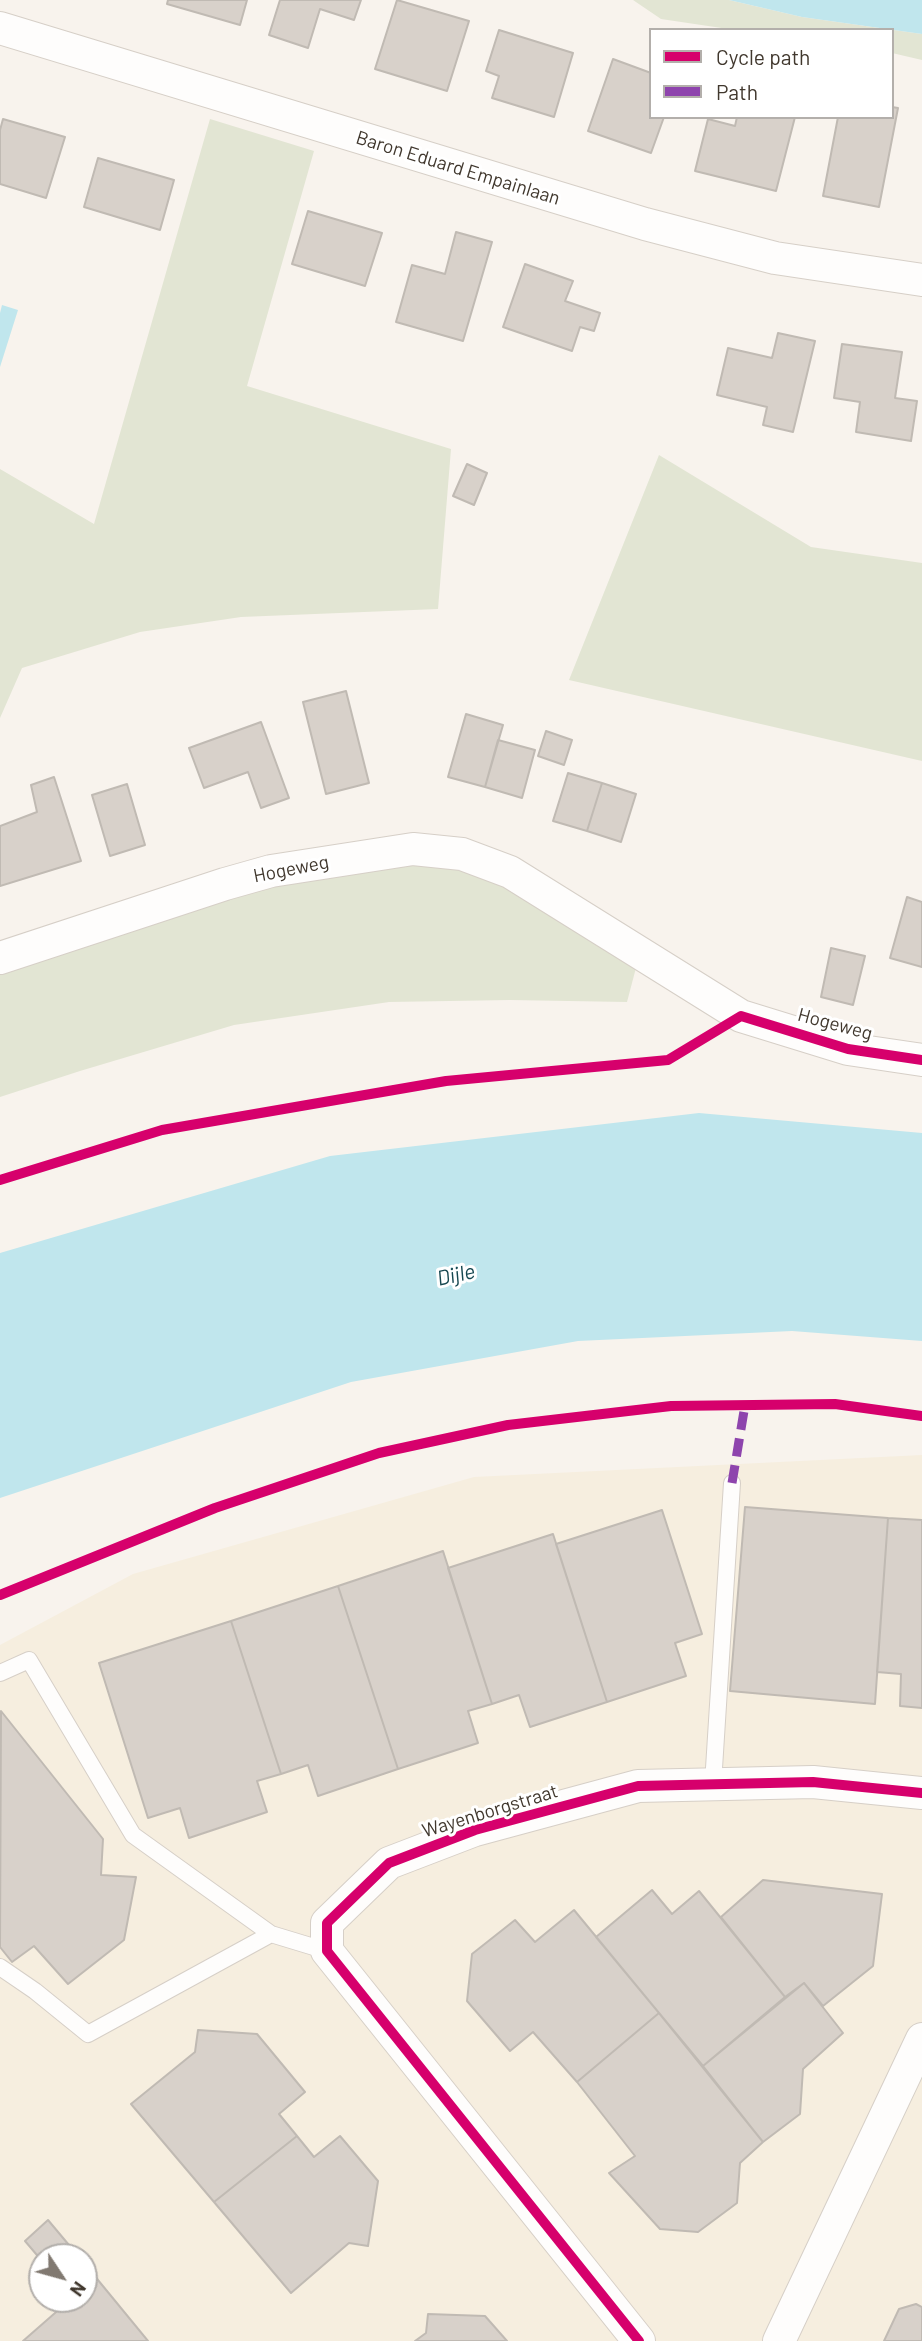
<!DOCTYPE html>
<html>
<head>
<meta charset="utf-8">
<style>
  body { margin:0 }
  #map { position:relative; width:922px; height:2341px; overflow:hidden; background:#f8f3ed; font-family:Barlow,sans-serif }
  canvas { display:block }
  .legend { position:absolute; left:649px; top:28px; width:245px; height:91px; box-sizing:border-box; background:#fff; border:2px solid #b3afab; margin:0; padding:9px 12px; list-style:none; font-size:21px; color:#41382e }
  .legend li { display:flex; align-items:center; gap:14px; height:35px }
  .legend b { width:35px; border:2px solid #b3afab }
  .north { position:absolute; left:28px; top:2243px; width:70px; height:70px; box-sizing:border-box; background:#fff; border:2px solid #b3afab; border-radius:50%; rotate:126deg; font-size:19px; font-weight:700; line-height:28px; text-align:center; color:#41382e }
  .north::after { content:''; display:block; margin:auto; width:24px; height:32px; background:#817971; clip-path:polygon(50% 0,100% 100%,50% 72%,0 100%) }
</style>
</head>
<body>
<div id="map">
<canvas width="922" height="2341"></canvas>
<ul class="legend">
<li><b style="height:9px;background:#d6006c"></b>Cycle path</li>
<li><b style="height:9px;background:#8e44ad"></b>Path</li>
</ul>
<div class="north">N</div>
</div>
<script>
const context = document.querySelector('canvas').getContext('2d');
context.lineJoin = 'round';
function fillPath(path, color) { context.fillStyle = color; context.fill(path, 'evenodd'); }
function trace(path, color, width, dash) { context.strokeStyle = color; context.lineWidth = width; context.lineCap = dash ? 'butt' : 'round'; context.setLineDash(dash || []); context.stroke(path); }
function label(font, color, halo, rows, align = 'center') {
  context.font = font + ' Barlow,sans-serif'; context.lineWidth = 6; context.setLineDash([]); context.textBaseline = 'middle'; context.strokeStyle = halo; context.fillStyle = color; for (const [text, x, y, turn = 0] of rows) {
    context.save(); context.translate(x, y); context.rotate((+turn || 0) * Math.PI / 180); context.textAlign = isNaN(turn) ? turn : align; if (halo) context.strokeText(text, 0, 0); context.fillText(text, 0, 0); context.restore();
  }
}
fillPath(new Path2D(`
  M922,1455V2341H0V1645L133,1574L474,1477ZM42,2257H84V2299H42Z`), '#f6eedf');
fillPath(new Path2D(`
  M633,0H729L802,17L922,34V60L892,53V30H735L661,19Z
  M210,119L314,151L247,386L451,449L438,609L241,617L140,632L22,668L0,718V469L94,524Z
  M659,455L811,547L922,563V761L569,680Z
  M444,862L509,884L637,964L627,1002L510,1000L389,1002L234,1025L80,1071L0,1097V971L233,893L382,864Z`), '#e2e5d3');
fillPath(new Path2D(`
  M729,0H922V34L802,17Z
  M2,305L18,310L0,367V313Z
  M699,1113L922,1133V1341L792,1331L578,1341L351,1382L0,1498V1253L330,1156Z`), '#c0e6ed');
const building = new Path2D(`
  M168,0H247L240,25L167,4Z
  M280,0H361L354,20L320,9L308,48L269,35Z
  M397,0L469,21L447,91L375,69Z
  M499,30L573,53L554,117L492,98L499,76L486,71Z
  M613,59L651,73V117H664L651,153L588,131Z
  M892,107L898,108L879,207L823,196L838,117H892Z
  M737,117H795L776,191L695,171L708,119L735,126Z
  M3,119L65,137L46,198L0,184V130Z
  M98,158L174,180L160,230L84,207Z
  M308,211L382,233L365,286L292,264Z
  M456,232L492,242L463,341L396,322L412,265L445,274Z
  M525,264L573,281L565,301L600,313L594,331L580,327L572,351L503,327Z
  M778,333L815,341L793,432L763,425L767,407L717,395L728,348L772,358Z
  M842,344L902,352L895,398L917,401L911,441L856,432L860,402L834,398Z
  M467,464L487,473L474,505L453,496Z
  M346,691L369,783L326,794L303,702Z
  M466,714L503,725L485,787L448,777Z
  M261,722L289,798L261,808L248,772L204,788L189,748Z
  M546,731L572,740L564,765L538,756Z
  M498,740L535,750L522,798L485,787Z
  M568,773L602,783L587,831L553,821Z
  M54,777L81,861L0,886V826L37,812L31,785Z
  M602,783L636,794L621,842L587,831Z
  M127,784L145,845L110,856L92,795Z
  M907,897L922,902V967L890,958Z
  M831,948L865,956L853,1005L821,997Z
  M745,1507L888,1518L875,1704L730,1691Z
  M662,1510L702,1634L675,1643L686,1676L607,1702L556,1544Z
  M888,1518L922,1520V1708L900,1706L901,1674L877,1672Z
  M553,1534L607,1702L530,1727L519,1695L492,1704L448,1568Z
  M443,1551L492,1704L468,1711L478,1743L398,1769L338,1586Z
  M338,1586L398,1769L318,1796L308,1765L281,1774L231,1621Z
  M231,1621L281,1774L257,1781L267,1812L189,1838L180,1808L148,1818L99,1663Z
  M1,1711L103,1839L101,1875L136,1877L124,1940L68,1984L34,1946L12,1962L0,1947Z
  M763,1880L882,1894L873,1966L823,2006L804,1983L785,1997L721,1917Z
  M652,1890L672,1914L699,1891L785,1997L703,2066L596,1937Z
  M574,1910L659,2013L577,2082L533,2032L510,2051L467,2001L472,1954L515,1920L535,1942Z
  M804,1983L843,2033L803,2069L800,2114L763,2142L703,2066Z
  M659,2013L763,2142L740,2163L737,2203L698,2232L660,2229L609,2173L635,2156L577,2082Z
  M198,2030L257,2034L305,2092L279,2114L297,2136L214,2202L131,2104L195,2052Z
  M297,2136L314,2157L340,2136L378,2181L368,2246L349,2243L291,2293L214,2202Z
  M48,2220L79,2257H42V2261L25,2241Z
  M84,2263L148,2341H23L71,2299H84Z
  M916,2304L922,2307V2341H884L899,2309Z
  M428,2314L485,2316L507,2341H415L426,2333Z`);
fillPath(building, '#d8d1ca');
trace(building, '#c0bab3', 2);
const lane = new Path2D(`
  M0,1673L29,1660L133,1835L271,1934L327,1951
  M713,1784L732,1483
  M0,1967L35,1991L88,2034L271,1934`);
const street = new Path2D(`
  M0,28L645,224L775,258L922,280
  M0,958L225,884L271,871L413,849L462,854L510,872L741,1016L848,1049L922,1060
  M639,2341L327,1951V1923L389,1863L475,1830L638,1786L813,1782L922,1793
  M779,2341L922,2039`);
trace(lane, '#d6cfc7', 18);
trace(street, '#d6cfc7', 34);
trace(lane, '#fefdfc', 16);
trace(street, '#fefdfc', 32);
trace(new Path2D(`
  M732,1483L745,1405`), '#8e44ad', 9, [18, 9]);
trace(new Path2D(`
  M0,1180L162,1130L446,1081L668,1060L741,1016L848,1049L922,1060
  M0,1595L215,1508L379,1453L508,1425L671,1406L835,1404L922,1416
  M639,2341L327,1951V1923L389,1863L475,1830L638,1786L813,1782L922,1793`), '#d6006c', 10);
label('19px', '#41382e', '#fff', [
  ["Baron Eduard Empainlaan",458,168,17],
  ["Hogeweg",291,869,-11],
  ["Hogeweg",835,1024,15],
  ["Wayenborgstraat",490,1811,-17]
]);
label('italic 21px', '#164851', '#fff', [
  ["Dijle",456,1275,-12]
]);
</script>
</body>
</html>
